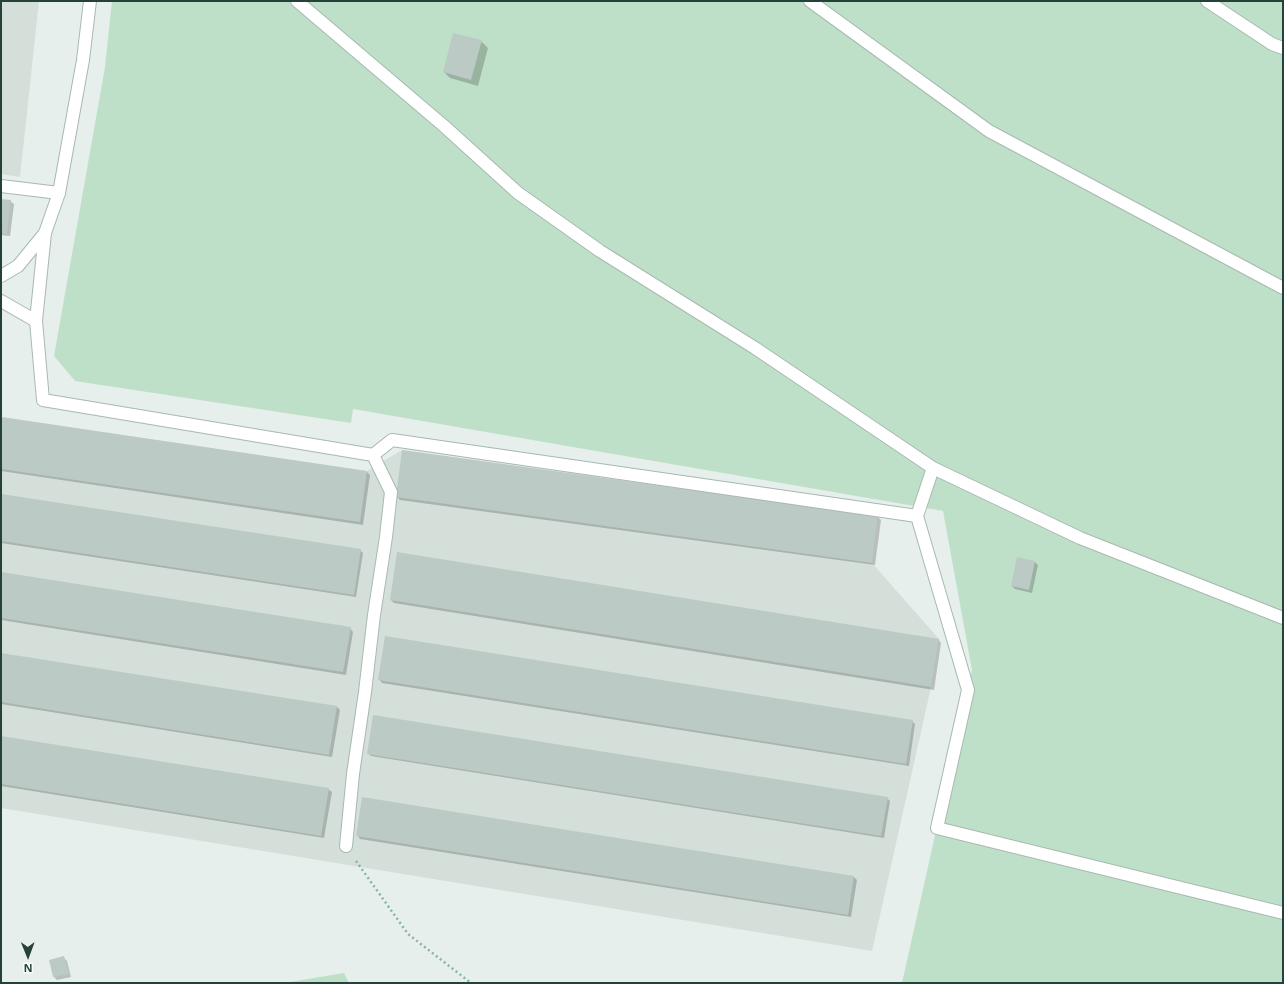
<!DOCTYPE html>
<html>
<head>
<meta charset="utf-8">
<style>
  body { margin:0 }
  #map { position:relative; width:1284px; height:984px; overflow:hidden; background:#e6efeb; font-family:"Open Sans",sans-serif }
  canvas { display:block }
  .frame { position:absolute; inset:0; border:2px solid #24423a; pointer-events:none }
  .north { position:absolute; left:8px; top:936px; width:40px; height:40px; -webkit-text-stroke:3px #f7fbf9; paint-order:stroke; rotate:179deg; font-size:11px; font-weight:700; line-height:16px; text-align:center; color:#24423a }
  .north::after { content:''; display:block; margin:auto; width:14px; height:18px; background:#24423a; clip-path:polygon(50% 0,100% 100%,50% 72%,0 100%) }
</style>
</head>
<body>
<div id="map">
<canvas width="1284" height="984"></canvas>
<div class="frame"></div>
<div class="north">N</div>
</div>
<script>
const context = document.querySelector('canvas').getContext('2d');
context.lineJoin = 'round';
function fillPath(path, color) { context.fillStyle = color; context.fill(path, 'evenodd'); }
function trace(path, color, width, dash) { context.strokeStyle = color; context.lineWidth = width; context.lineCap = dash ? 'butt' : 'round'; context.setLineDash(dash || []); context.stroke(path); }
fillPath(new Path2D(`
  M1,1H39L20,177L1,174Z
  M1,417L367,471L402,450L878,516L872,563L939,639L931,687L872,951L1,808Z`), '#d4dfda');
fillPath(new Path2D(`
  M112,1H1283V983H902L972,670L943,511L353,409L351,423L75,381L54,356L105,67Z
  M344,973L349,983H284Z`), '#bfe0c8');
fillPath(new Path2D(`
  M481,41L488,48L478,86L450,78L444,72Z
  M1,200L10,201L14,204L10,236L1,235Z
  M1,418L367,472L370,475L363,525L1,471Z
  M1,495L360,550L363,553L356,597L1,543Z
  M397,497L878,517L881,520L875,565L400,500Z
  M1035,562L1038,565L1032,593L1015,589L1012,586Z
  M1,573L350,628L353,632L346,675L1,620Z
  M391,600L938,639L941,643L934,690L394,603Z
  M1,654L337,707L340,710L332,757L1,704Z
  M379,679L912,721L915,724L909,766L382,683Z
  M1,737L328,789L332,792L324,838L1,786Z
  M368,753L887,798L890,801L884,838L371,756Z
  M357,835L854,877L857,880L851,917L360,839Z
  M64,958L67,961L71,977L57,980L54,977Z`), '#0003');
fillPath(new Path2D(`
  M453,33L482,40L471,80L443,72Z
  M1,199L11,200L7,234L1,233Z
  M1,417L367,471L360,522L1,469Z
  M402,450L878,516L872,563L396,497Z
  M1,494L361,549L354,595L1,541Z
  M397,552L939,639L931,687L390,600Z
  M1017,557L1035,561L1029,590L1011,586Z
  M1,572L351,627L343,672L1,618Z
  M385,636L913,720L906,764L378,680Z
  M1,653L337,706L329,755L1,702Z
  M373,715L888,797L881,836L367,754Z
  M1,736L329,788L321,836L1,784Z
  M362,797L854,876L848,915L356,836Z
  M64,956L69,974L53,977L49,960Z`), '#bbcac4');
const lane = new Path2D(`
  M297,1L444,126L518,193L600,251L755,348L933,468L1080,538L1283,618
  M810,1L989,131L1283,288
  M1207,1L1272,44L1283,48
  M1,186L59,193
  M45,233L36,321L43,400L373,455L391,492L386,537L374,615L365,692L353,774L346,846
  M1,301L36,321
  M373,455L392,440L917,516
  M933,468L917,516L968,690L937,828L1283,913`);
const street = new Path2D(`
  M1,276L18,266L45,233L59,193L83,60L90,1`);
trace(lane, '#a8b8b2', 14);
trace(street, '#a8b8b2', 14);
trace(new Path2D(`
  M356,861L408,934L471,983`), '#86b3a5', 2.5, [2, 3]);
trace(lane, '#fff', 12);
trace(street, '#fff', 12);
</script>
</body>
</html>
